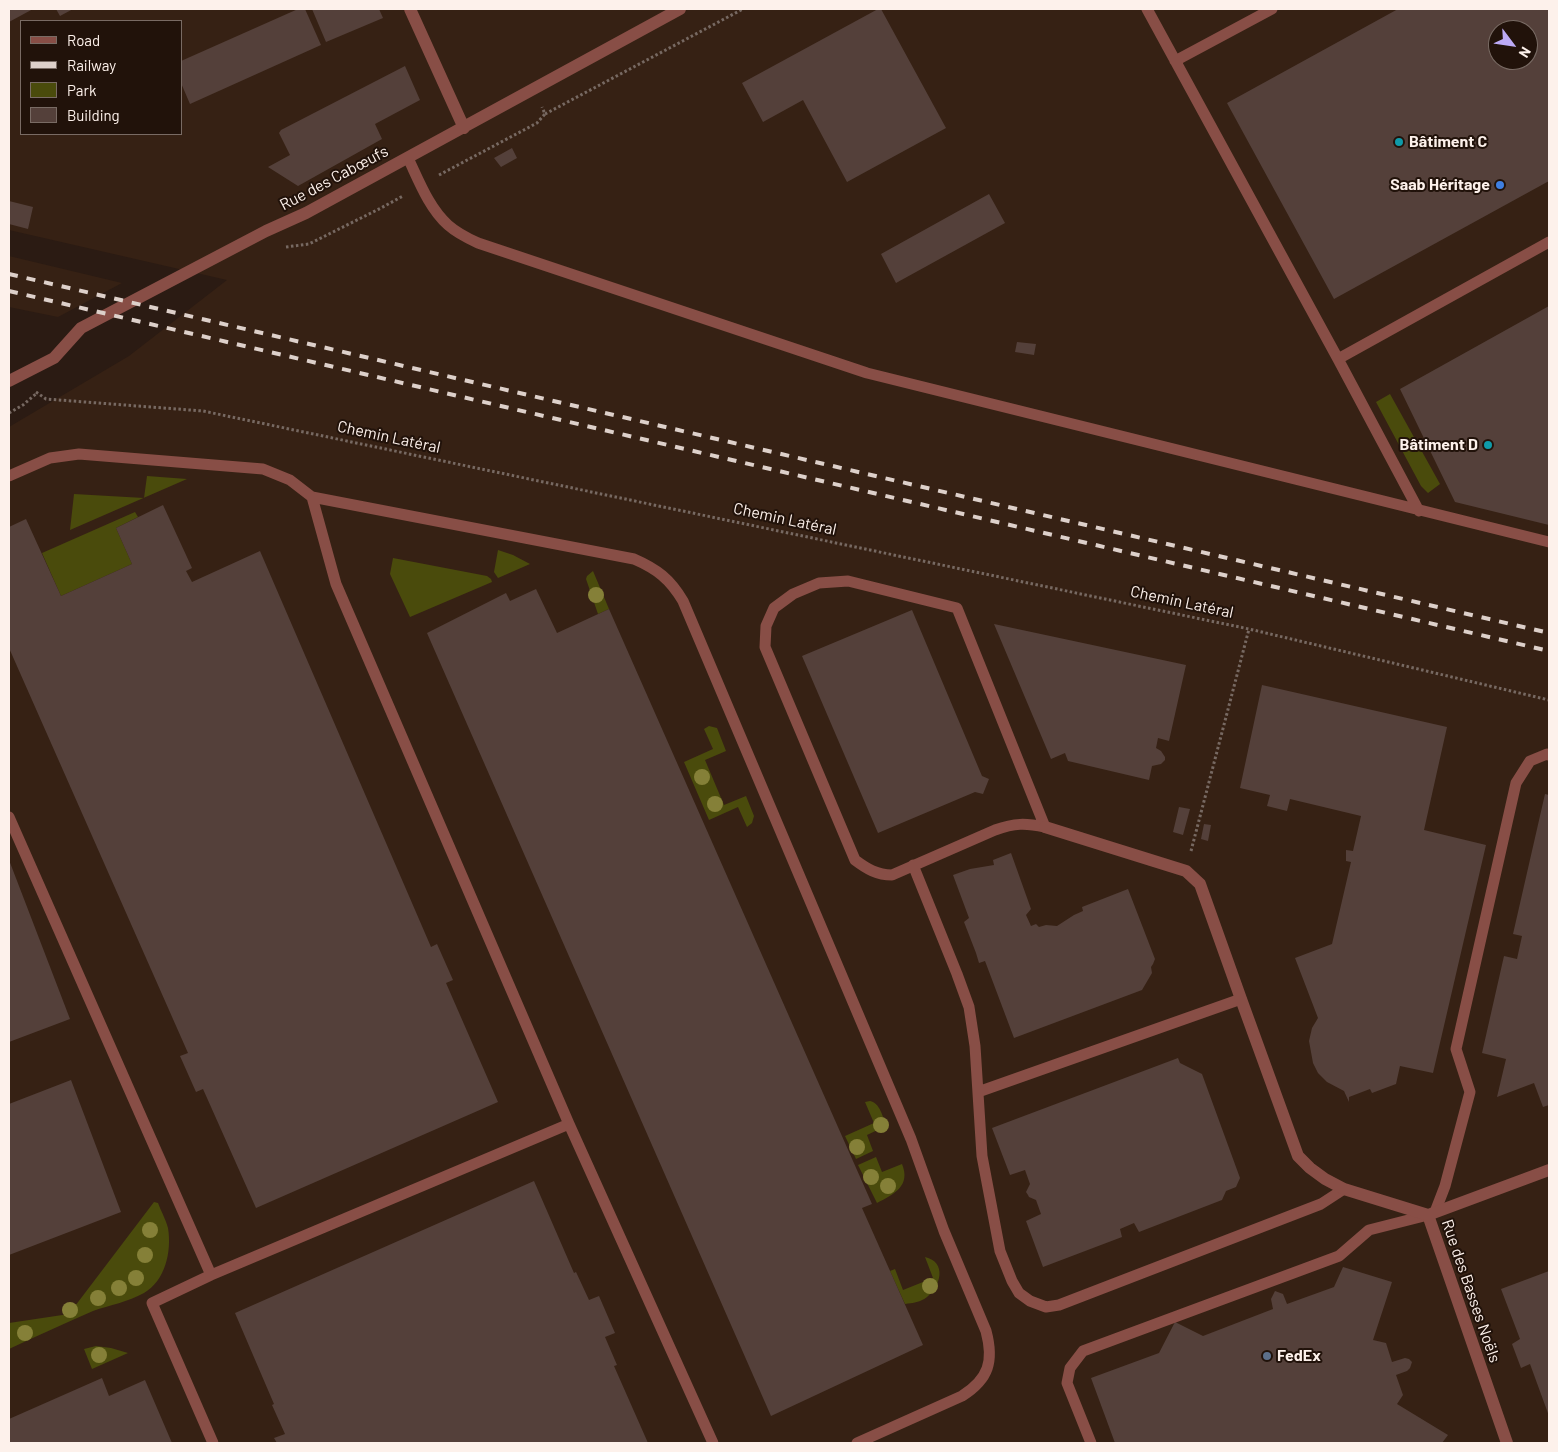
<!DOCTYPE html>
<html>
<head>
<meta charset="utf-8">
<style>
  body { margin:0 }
  #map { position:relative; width:1558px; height:1452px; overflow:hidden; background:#2b1b13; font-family:Barlow,sans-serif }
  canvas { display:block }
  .frame { position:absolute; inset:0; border:10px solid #fdf1eb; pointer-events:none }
  .legend { position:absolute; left:20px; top:20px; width:162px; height:115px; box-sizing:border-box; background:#21120a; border:1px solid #796b64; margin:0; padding:6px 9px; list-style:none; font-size:15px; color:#fdf1eb }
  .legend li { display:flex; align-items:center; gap:10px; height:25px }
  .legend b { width:25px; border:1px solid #796b64 }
  .north { position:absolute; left:1488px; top:20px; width:50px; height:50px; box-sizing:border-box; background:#21120a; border:1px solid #796b64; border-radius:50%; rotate:121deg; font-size:14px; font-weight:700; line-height:20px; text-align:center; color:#fdf1eb }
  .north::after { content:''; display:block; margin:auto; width:18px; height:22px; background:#bcaaf6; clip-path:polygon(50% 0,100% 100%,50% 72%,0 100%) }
</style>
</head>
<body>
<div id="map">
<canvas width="1558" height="1452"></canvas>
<div class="frame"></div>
<ul class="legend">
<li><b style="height:6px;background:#884e46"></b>Road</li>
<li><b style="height:6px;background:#ddd0ca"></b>Railway</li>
<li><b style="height:14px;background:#4a4b0c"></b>Park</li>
<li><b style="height:14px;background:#54403a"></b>Building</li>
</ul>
<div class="north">N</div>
</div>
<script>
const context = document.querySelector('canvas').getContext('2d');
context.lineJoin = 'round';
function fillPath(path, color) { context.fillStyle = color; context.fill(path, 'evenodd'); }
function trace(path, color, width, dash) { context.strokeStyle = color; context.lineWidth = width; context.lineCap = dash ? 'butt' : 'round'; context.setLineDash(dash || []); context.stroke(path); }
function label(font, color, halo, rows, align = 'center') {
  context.font = font + ' Barlow,sans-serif'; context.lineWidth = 4; context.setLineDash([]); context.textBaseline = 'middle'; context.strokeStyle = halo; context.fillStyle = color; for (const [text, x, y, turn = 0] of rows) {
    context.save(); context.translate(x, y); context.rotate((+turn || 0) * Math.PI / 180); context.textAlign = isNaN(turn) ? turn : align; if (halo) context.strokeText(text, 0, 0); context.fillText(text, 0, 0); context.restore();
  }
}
fillPath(new Path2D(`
  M9,9H1549V1443H9V427L129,356L227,280L9,230ZM21,21H181V134H21ZM1498,30H1528V60H1498Z
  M9,256L122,283L58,317L9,307Z`), '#362114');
fillPath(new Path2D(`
  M1390,394L1440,484L1428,493L1421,486L1376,402Z
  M147,476L187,479L70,530L74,494L144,498Z
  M135,512L138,517L116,528L132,564L61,596L42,553Z
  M498,550L513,555L530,564L498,578L494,572Z
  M393,558L487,576L491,579L492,582L410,617L390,574Z
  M593,571L609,609L598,614L586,579L587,576Z
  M709,726L717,728L726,751L705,760L724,805L746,796L754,816L752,823L747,827L738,807L709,820L684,762L713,749L704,729Z
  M870,1101C880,1103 883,1117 886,1126L867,1135L873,1151L856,1159L845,1136L874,1123L865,1102Z
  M876,1157L882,1172L902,1164C911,1186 894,1194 877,1203L858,1165Z
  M154,1202L158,1203C161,1211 166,1220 168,1228C172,1252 165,1281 144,1293C128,1302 110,1305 93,1311C65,1323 37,1336 9,1349V1323L69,1314Z
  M925,1257C947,1262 941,1286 927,1297C921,1302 913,1303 905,1304L890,1271L895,1269L903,1290L933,1278Z
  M96,1346L111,1348L128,1353L92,1369L84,1349Z`), '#4a4b0c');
fillPath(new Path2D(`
  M9,9H33L9,22Z
  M56,9H73L60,16Z
  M298,9H305L321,45L190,104L181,83V61Z
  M312,9H379L383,18L326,42Z
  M878,9H881L946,128L847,182L803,100L763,122L742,83Z
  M1398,9H1549V181L1334,299L1227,103ZM1498,30H1528V60H1498Z
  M405,66L420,100L375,124L382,139L298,186L268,167L290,155L279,133L281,130Z
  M512,148L517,158L501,167L494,158Z
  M989,194L1005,223L896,283L881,254Z
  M9,201L33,207L28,229L9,224Z
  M1549,306V525L1455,502L1400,389Z
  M1017,342L1036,344L1034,355L1015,352Z
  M163,505L192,568L186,571L192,582L260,551L431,947L437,944L453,980L446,983L498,1102L256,1208L203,1089L196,1092L180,1056L188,1053L9,648V527L26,519L61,596L132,564L116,528Z
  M536,589L557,633L609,609L872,1204L862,1208L923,1345L771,1416L427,633L506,593L510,601Z
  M912,610L982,776L989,779L983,794L975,792L878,833L802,656Z
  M994,624L1186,665L1169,741L1158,738L1156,748L1161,751L1165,757V760L1161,764L1152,766L1149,780L1068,761L1065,753L1051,759Z
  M1262,685L1447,727L1424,830L1486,845L1433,1073L1400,1066L1396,1084L1372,1093L1370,1089L1349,1097V1102L1344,1091L1327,1082L1318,1073L1313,1063L1309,1041L1312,1028L1318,1018L1295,958L1332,944L1351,862L1346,861V850L1353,851L1361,816L1290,799L1287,811L1267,806L1270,795L1240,788Z
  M1545,794L1549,795V1105L1543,1107L1534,1083L1497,1097L1506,1059L1482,1053L1504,956L1517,959L1522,936L1513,934Z
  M1179,807L1190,809L1183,835L1173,832Z
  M1204,824L1211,825L1208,841L1201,839Z
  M1011,853L1031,909L1026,915L1031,926L1036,924L1039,927L1046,925L1057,926L1074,915L1083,911L1082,907L1128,889L1155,959L1153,964L1151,967L1152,973L1142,990L1014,1038L985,961L979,963L976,953L964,922L969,918L953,875L970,869L994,865L993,860Z
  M9,860L70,1019L9,1042Z
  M1178,1058L1180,1063L1202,1074L1240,1178L1236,1187L1226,1191L1222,1200L1139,1232L1134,1223L1120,1229L1122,1237L1043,1267L1026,1221L1041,1214L1036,1200L1029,1197L1028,1195L1026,1192L1030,1184L1025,1170L1010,1175L992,1128Z
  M71,1080L121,1212L9,1255V1104Z
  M534,1181L574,1273L576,1272L589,1300L599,1296L615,1333L605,1337L617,1365L614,1366L648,1443H277L274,1438L285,1434L272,1405L274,1404L235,1313Z
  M1343,1267L1392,1282L1373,1340L1386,1343L1392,1362L1405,1358L1409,1359L1412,1362L1410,1368L1407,1371L1396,1375L1403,1395L1397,1404L1448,1435L1442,1443H1115L1091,1378L1159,1353L1175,1322L1203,1336L1273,1309L1271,1299L1275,1291L1283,1294L1287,1304L1334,1287Z
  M1549,1271V1416L1530,1364L1521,1368L1512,1344L1520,1339L1501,1289Z
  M102,1378L109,1396L145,1380L172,1443H9V1419Z`), '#54403a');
trace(new Path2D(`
  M545,114L743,9
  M439,175L537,123L545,114L542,107
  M286,247L309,244L381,208L403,196
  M36,392L46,399L203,411L1249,629L1549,700
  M9,413L23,405L37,393
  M1191,851L1249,629`), '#776962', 3, [2.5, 2.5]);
trace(new Path2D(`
  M1147,9L1338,359L1419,511
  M1175,61L1272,9
  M408,158C419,181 429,208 448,225C457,233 467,238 478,243L867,373L1549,542
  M1338,359L1549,242
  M9,476L50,458L79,454L263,469L290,480L312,497L336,584L569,1124L713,1443
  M312,497L634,559C657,569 670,579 683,601L911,1139L944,1231L986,1331C994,1361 989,1379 962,1396L857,1443
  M848,581L957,608L1045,827C1025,823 1015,823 995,830L892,875C877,875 867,869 855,860L765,647L766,626L774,608L793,594L819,583Z
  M9,817L211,1275
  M913,865L957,974L969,1007L975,1046L982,1156L1000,1251L1012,1281L1019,1293L1030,1301L1046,1307L1059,1305L1321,1204L1344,1189
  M978,1092L1241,999
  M1435,1212L1445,1186L1470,1092L1456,1049L1516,783L1530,761L1547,754L1549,755
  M213,1443L152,1303L211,1275L569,1124
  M1091,1443L1067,1383L1070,1368L1083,1351L1339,1256L1369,1230L1428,1215`), '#884e46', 11);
trace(new Path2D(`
  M410,9L464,128
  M9,381L54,358L81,328L266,231L306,213L680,9
  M1045,827L1186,871L1200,884L1241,999L1298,1156L1310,1168L1325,1179L1344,1189L1428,1215
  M1428,1215L1507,1443
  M1428,1215L1549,1170`), '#884e46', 12);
trace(new Path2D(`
  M9,274L1549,633
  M9,291L1549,651`), '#ddd0ca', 4, [9, 9]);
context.fillStyle = '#858038';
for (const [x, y] of [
  [596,595],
  [702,777],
  [715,804],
  [881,1125],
  [857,1147],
  [871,1177],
  [888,1186],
  [150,1230],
  [145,1255],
  [136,1278],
  [930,1286],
  [119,1288],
  [98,1298],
  [70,1310],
  [25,1333],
  [99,1355]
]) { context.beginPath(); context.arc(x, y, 8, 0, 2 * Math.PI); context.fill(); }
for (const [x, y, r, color] of [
  [1399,142,5,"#0f9aa8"],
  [1500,185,5,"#3f7fe0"],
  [1488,445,5,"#0f9aa8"],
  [1267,1356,5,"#5c6f8a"]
]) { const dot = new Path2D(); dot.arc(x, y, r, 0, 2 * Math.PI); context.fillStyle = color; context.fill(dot); trace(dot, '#21120a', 2); }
label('bold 16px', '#fdf1eb', '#21120a', [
  ["Bâtiment C",1409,142],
  ["Saab Héritage",1490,185,"right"],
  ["Bâtiment D",1478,445,"right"],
  ["FedEx",1277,1356]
], 'left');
label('16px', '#fdf1eb', '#21120a', [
  ["Rue des Cabœufs",334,178,-28],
  ["Chemin Latéral",389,437,12],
  ["Chemin Latéral",785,519,12],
  ["Chemin Latéral",1182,602,12],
  ["Rue des Basses Noëls",1471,1291,71]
]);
</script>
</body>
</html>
